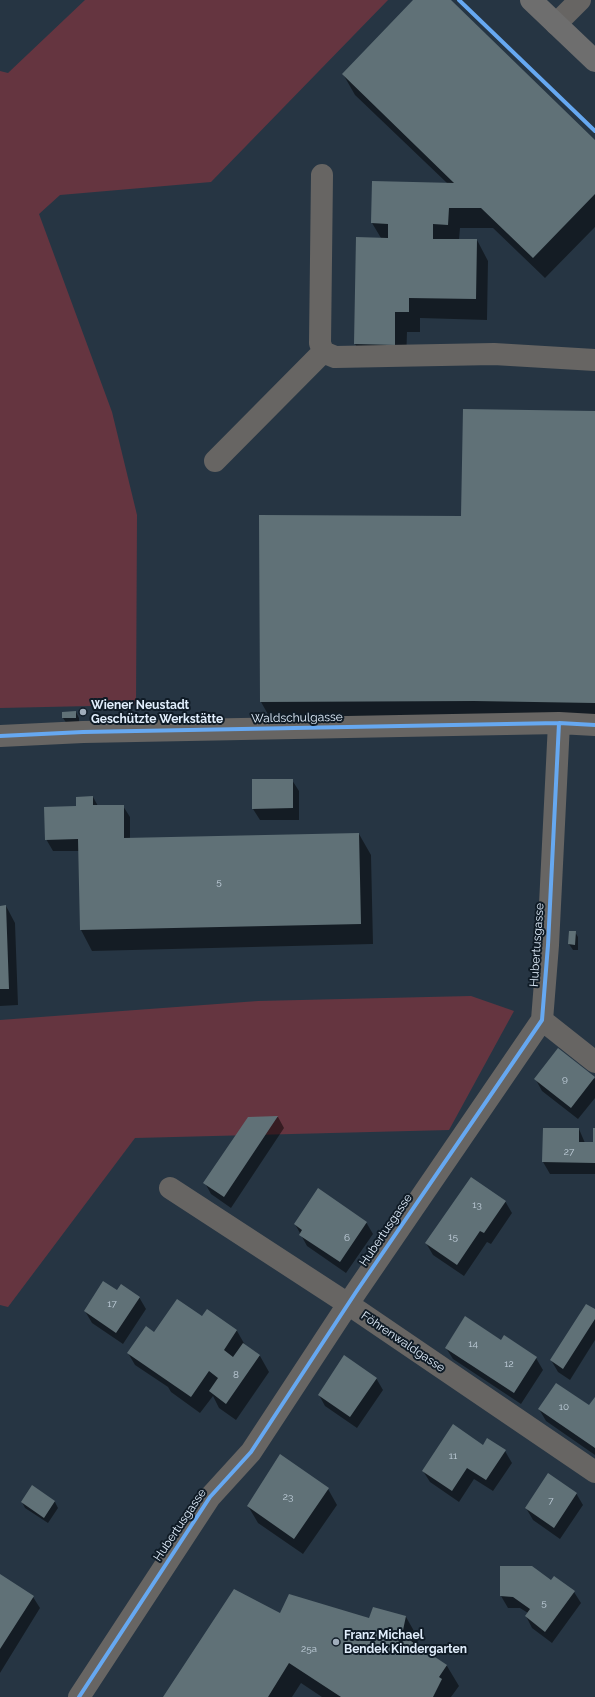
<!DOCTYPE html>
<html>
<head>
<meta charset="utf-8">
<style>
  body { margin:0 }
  canvas { display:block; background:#263543 }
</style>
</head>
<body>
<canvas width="595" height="1697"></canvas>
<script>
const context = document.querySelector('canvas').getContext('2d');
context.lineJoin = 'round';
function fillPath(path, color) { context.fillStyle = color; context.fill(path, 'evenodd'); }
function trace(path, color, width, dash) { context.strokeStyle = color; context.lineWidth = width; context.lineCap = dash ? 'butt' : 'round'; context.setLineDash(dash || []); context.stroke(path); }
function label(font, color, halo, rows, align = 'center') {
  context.font = font + ' Raleway,sans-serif'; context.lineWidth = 4; context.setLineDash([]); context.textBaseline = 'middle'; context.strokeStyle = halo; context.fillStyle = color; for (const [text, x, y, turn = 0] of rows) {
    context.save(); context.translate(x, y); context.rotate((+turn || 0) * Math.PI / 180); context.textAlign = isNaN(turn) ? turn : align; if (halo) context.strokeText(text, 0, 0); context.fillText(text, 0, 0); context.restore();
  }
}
fillPath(new Path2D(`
  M85,0H388L211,182L60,195L39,214L112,412L137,515L136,705L0,708V71L8,73Z
  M471,996L514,1011L449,1130L135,1138L8,1307L0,1305V1020L258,1001Z`), '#653540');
fillPath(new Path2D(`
  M415,0H449L595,141V227L545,278L493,228H460L459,240H477L488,261L487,320L420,318V332H407L406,365L367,364L355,344L381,238L372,223L447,183L355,95L343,74Z
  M595,412V723H273L261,702L260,516L462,517Z
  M76,712L79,718V723L67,724L63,718Z
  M292,780L299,791V820H260L253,809Z
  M93,797L98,806H123L130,817V839L359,834L371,855L373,944L92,951L81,930L79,851H53L46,839Z
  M6,906L15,923L18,1005L0,1006V907Z
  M570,932H575L578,937V950H573L569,944Z
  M559,1050L595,1079V1098L578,1119L542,1091L536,1080Z
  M278,1117L284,1128L231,1208L211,1194L205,1183L248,1118Z
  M544,1129H579L585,1143H594L595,1129V1174H550L543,1162Z
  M505,1201L512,1213L491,1244L487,1242L464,1276L433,1255L426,1243Z
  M366,1222L373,1234L346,1273L307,1246L295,1224Z
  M118,1291L139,1297L146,1309L123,1344L92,1323L85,1311Z
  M207,1310L237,1331L245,1345L260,1356L269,1372L236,1420L219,1408L213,1396L200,1413L171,1392L168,1387L135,1365L128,1353L155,1333L202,1317Z
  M595,1310V1340L570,1380L558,1372L551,1360Z
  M501,1341L536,1358L543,1370L521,1404L453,1359L446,1348Z
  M376,1378L383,1390L357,1428L325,1406L319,1395Z
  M595,1399V1455L546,1421L539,1409L590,1407Z
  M483,1446L505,1451L512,1463L493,1491L474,1479L459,1502L430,1482L423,1471Z
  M32,1487L55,1502L58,1508L48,1523L25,1508L22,1502Z
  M328,1489L337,1505L303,1554L258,1523L248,1506Z
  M576,1493L583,1505L560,1539L533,1520L526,1508Z
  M501,1567L552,1581L555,1577L574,1592L581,1603L552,1643L532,1628L526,1616L528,1613L520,1608H508L501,1596Z
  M0,1577L33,1597L40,1608L0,1673Z
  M373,1608L406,1617L418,1638L416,1645L447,1666L459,1686L451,1697H322L301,1683L292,1697H164L280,1615L369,1620Z`), '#0007');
fillPath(new Path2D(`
  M413,0H451L595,140V194L533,258L481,208H449L448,225L433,224V239H477L476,299L409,298V312H395V345L354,344L356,237L388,238V224L371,223L372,181L454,183L342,74Z
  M463,409L595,411V703L474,701L260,702L259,515L461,516Z
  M76,711V718H62V712Z
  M252,779H293V808L252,809Z
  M93,796V805H124V838L359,833L361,924L80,930L78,839L45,840L44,807L76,806V797Z
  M6,905L9,989H0V906Z
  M569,931H576L575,945L568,944Z
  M558,1048L595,1077L571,1108L534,1079Z
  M278,1116L224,1197L203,1183L248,1117Z
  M543,1128H579V1142H593V1128H595V1163L542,1162Z
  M471,1177L506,1201L484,1233L480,1231L457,1265L425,1243Z
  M318,1188L367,1222L340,1262L299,1235L302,1230L294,1224Z
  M103,1281L117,1290L121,1284L140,1297L116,1333L84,1311Z
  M177,1299L202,1316L207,1309L237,1330L224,1350L233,1357L243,1343L260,1355L226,1404L209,1391L218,1378L209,1371L191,1397L127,1353L146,1326L154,1332Z
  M586,1304L595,1309V1319L563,1369L550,1360Z
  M465,1316L501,1340L504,1335L537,1357L514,1393L445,1348Z
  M344,1355L377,1378L350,1417L318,1395Z
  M556,1383L589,1405L595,1397V1448L538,1409Z
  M453,1424L483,1445L487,1438L506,1450L486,1480L467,1468L452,1491L422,1471Z
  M280,1454L329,1488L294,1539L247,1506Z
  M548,1473L577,1493L554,1528L525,1508Z
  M32,1485L55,1501L44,1518L21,1502Z
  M500,1566H532L551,1580L554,1576L575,1591L545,1632L525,1616L530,1609L513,1597L500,1596Z
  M0,1574L34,1596L0,1649Z
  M234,1589L280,1613L289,1594L369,1618L373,1607L406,1616L402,1635L447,1665L439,1677L442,1679L433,1697H341L289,1663L268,1697H163Z`), '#607177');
trace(new Path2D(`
  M556,24L580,0
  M322,175L320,343L323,352L335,357L494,354L595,360
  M215,461L323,352
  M0,736L83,732L559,723L595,725
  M542,1020L595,1062
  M170,1188L348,1304L595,1472
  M79,1697L210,1497L251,1452L356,1292L542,1020L548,945L559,723`), '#676563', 22);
trace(new Path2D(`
  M531,0L595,61`), '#6e6e6e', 22);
trace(new Path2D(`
  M459,0L595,131
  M0,736L83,732L559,723L595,725
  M79,1697L210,1497L251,1452L356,1292L542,1020L548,945L559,723`), '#66a8f1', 4);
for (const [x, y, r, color] of [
  [83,712,4,"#a0adbb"],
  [336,1642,4,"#a0adbb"]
]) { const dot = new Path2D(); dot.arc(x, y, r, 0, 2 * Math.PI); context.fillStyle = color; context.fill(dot); trace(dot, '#101c27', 1.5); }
label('10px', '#c1cfdb', null, [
  ["5",219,882],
  ["9",565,1079],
  ["27",569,1152],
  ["13",477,1205],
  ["15",453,1237],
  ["6",347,1238],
  ["17",112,1304],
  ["14",473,1344],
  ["12",509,1364],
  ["8",236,1375],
  ["10",564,1407],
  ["11",453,1456],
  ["23",288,1497],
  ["7",551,1501],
  ["5",544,1603],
  ["25a",309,1649]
]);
label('bold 12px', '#e1eefc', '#101c27', [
  ["Wiener Neustadt",91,705],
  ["Geschützte Werkstätte",91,719],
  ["Franz Michael",344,1635],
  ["Bendek Kindergarten",344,1649]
], 'left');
label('12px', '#e1eefc', '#101c27', [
  ["Waldschulgasse",297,718,-1],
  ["Hubertusgasse",537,945,-86],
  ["Hubertusgasse",386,1230,-56],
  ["Föhrenwaldgasse",403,1342,34],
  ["Hubertusgasse",180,1525,-56]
]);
</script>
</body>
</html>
